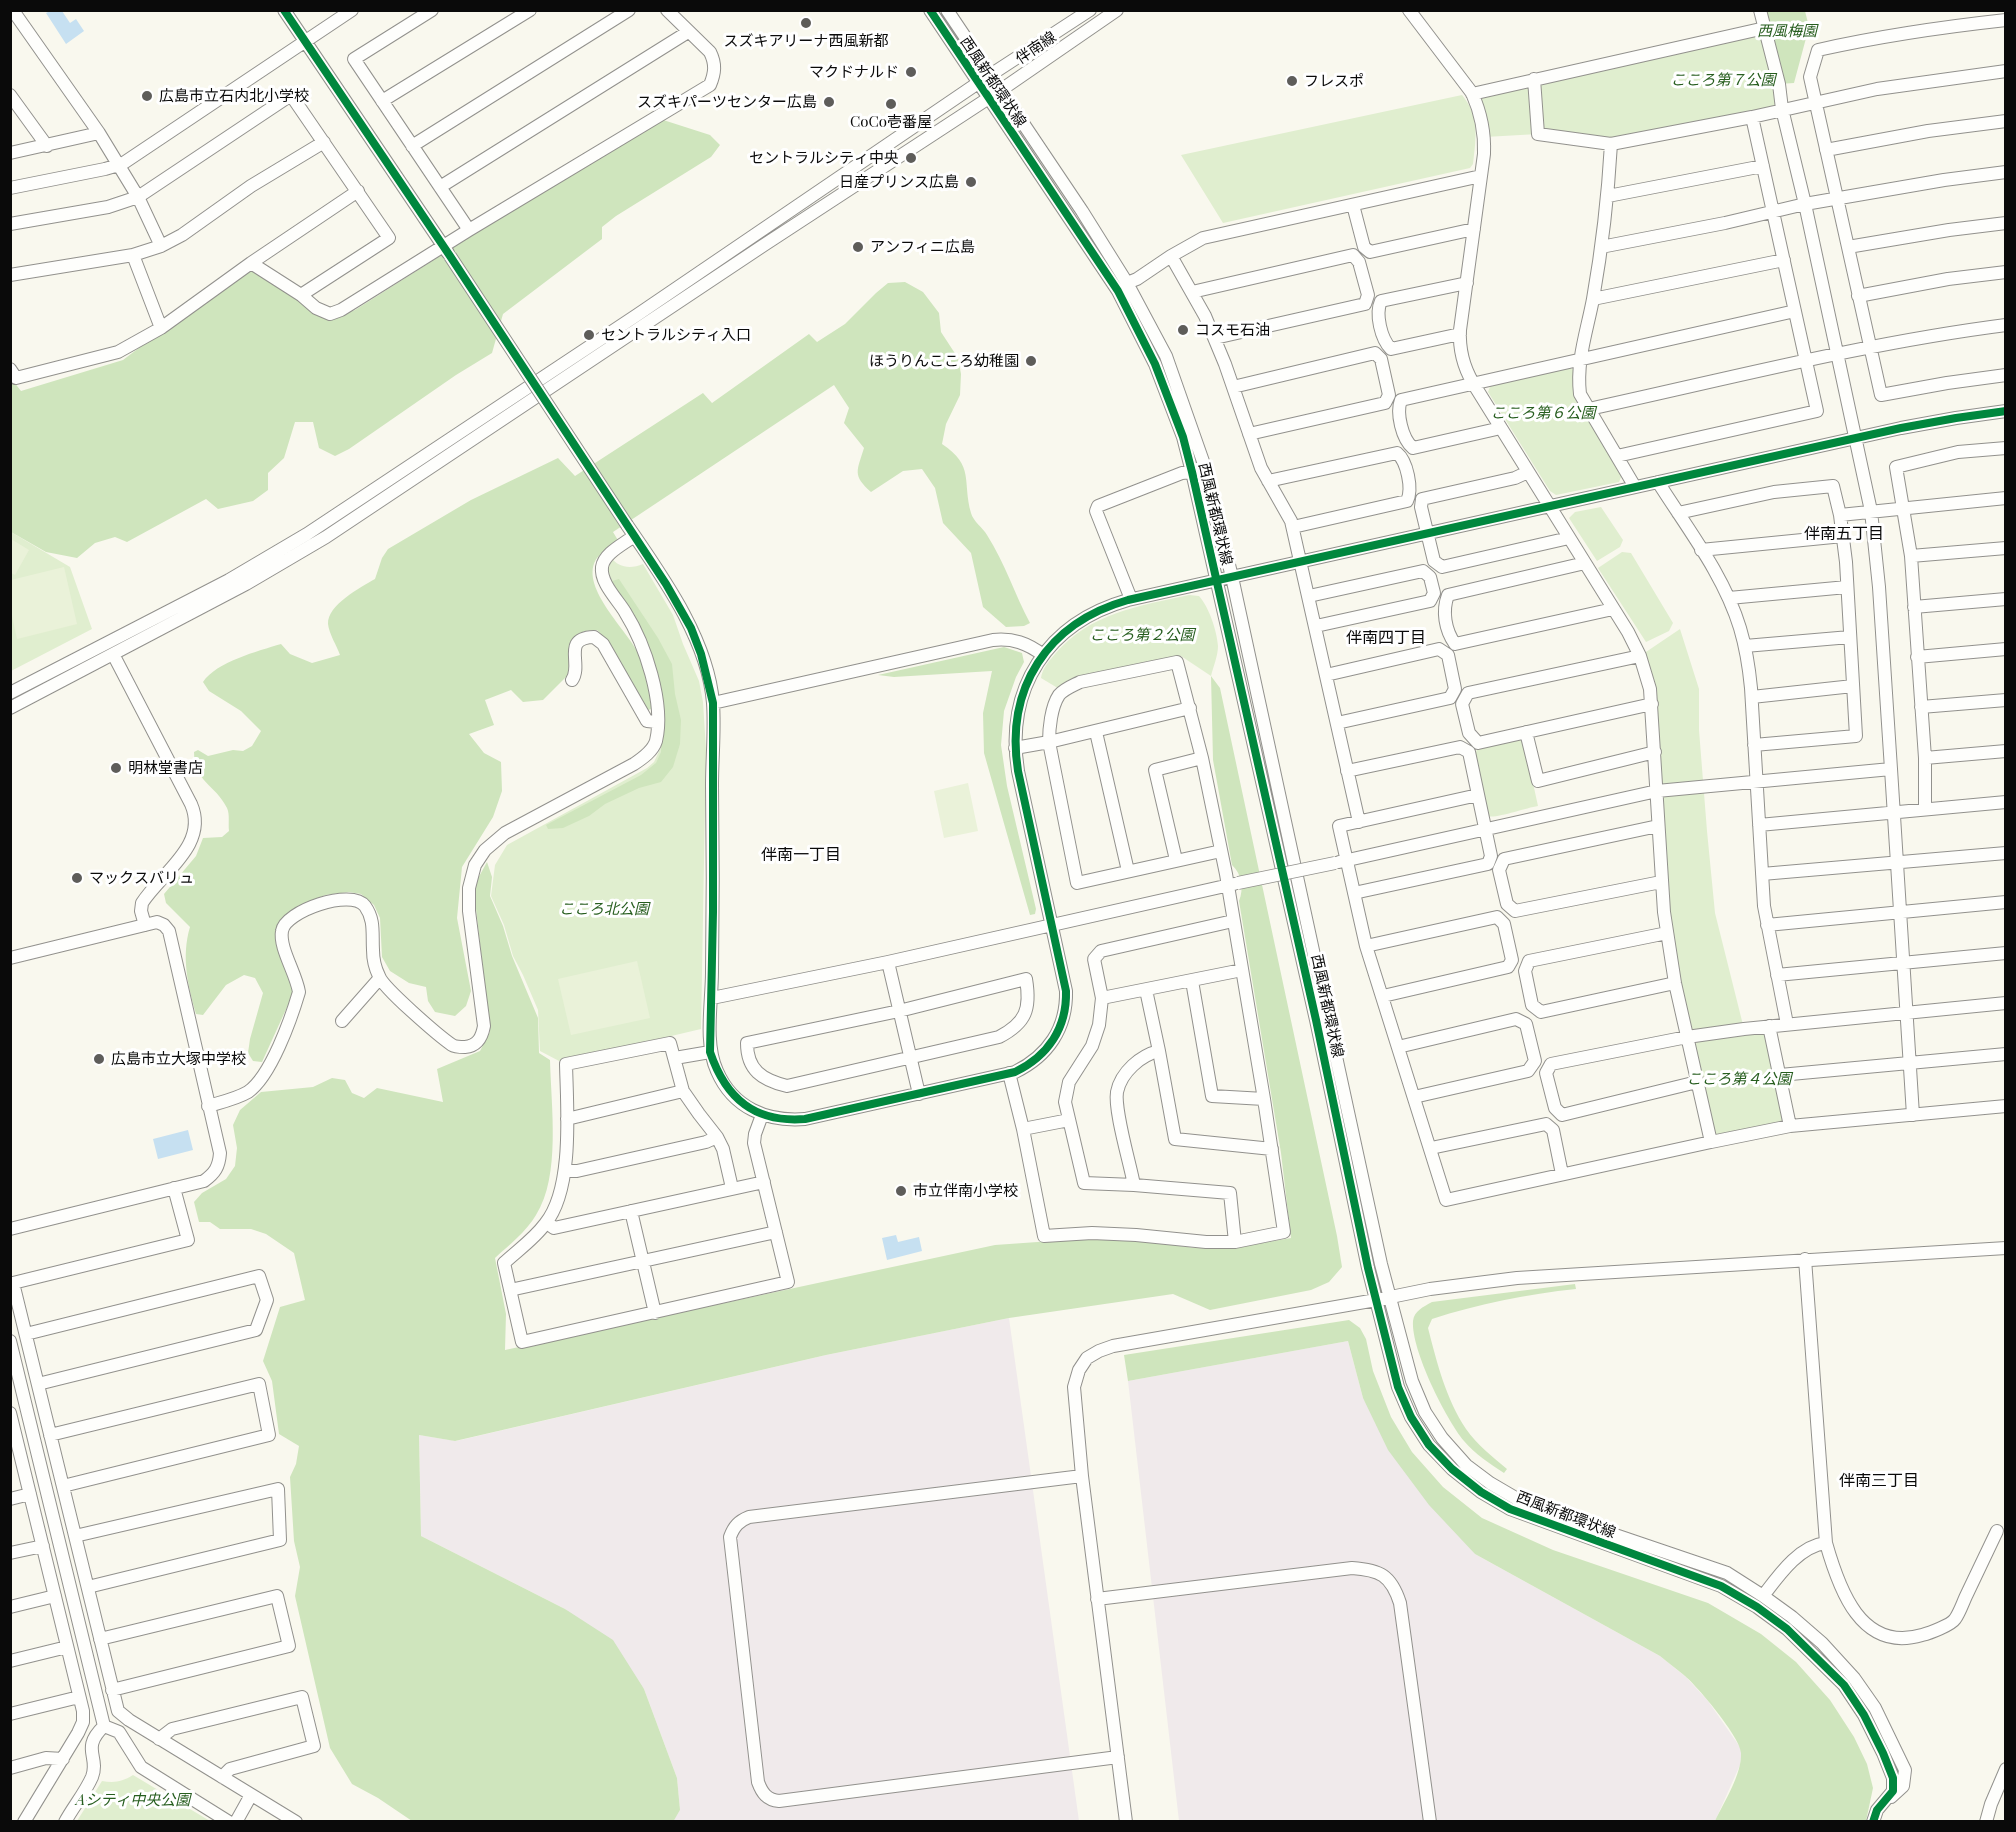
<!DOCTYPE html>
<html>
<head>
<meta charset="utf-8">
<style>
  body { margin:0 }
  #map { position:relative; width:2016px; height:1832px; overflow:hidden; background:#f9f8ee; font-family:"Playfair Display",serif }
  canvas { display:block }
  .frame { position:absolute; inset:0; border:12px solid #0a0a0a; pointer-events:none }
</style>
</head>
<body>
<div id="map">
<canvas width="2016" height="1832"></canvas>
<div class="frame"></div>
</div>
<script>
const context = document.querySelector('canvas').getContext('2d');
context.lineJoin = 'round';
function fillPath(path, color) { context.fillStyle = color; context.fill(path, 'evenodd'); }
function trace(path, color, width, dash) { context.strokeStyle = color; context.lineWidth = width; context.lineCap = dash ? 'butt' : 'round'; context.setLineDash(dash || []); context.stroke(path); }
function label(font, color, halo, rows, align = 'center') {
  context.font = font + ' "Playfair Display","Noto Sans JP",serif'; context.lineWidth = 6; context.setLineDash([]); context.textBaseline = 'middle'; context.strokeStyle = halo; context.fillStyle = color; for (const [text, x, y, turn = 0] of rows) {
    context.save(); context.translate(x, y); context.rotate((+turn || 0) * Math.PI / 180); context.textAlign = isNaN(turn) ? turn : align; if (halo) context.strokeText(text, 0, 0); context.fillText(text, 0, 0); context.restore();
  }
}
fillPath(new Path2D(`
  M1009,1318L1079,1821H673L680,1810L677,1778L644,1689L565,1609L421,1536L419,1435L456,1441L826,1355Z
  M1348,1341L1363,1398L1475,1554L1660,1656L1686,1677L1708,1701L1742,1750L1740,1765L1715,1821H1179L1128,1381Z`), '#f0eaeb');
fillPath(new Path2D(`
  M1765,28L1782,109L1611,144L1538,134L1485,137L1472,94Z
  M1462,95C1480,116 1476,138 1473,164L1470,168L1223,223L1181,155Z
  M1568,366L1575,371L1622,475L1619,482L1556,495L1550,491L1488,392L1491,384Z
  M1601,507L1623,540L1620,547L1597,561L1569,518L1575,512Z
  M11,532L70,567L92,629L11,671Z
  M1622,552L1631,553L1673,623L1669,631L1646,642L1598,568Z
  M611,557C618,568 631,569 643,564L673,615L683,644L699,681L703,702L706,750L701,1029L561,1062L540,1051L538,1010L523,975L513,956L504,925L491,896L495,865L507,845L647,768L654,762L661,747L662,727L657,681L605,571Z
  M1189,595L1199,596C1209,607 1217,631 1218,646C1218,656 1213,667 1211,676L1181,656L1076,680L1061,690L1041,678C1042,669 1049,661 1055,654C1090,613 1139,606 1189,595Z
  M1680,629L1699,689V730L1707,831L1715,913L1744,1029L1687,1037L1664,917L1653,710L1640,656Z
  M1519,738L1524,742L1538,806C1525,808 1496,819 1487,816L1475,755L1478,747Z
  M1761,1031L1767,1034L1786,1115L1782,1122L1718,1136L1712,1132L1693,1049L1697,1042Z
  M133,1775L210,1821H77L102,1781C114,1783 122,1782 133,1775Z`), '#e0eecf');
fillPath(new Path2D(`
  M1760,11H1805L1809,27L1794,83L1779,84Z
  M657,118L710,135L720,145L711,157L616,216L602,227V239L503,314L492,353L456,375L349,449L335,456L319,448L313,422H295L284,458L268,473V490L253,501L218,509L206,499L127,542L115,537L95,543L77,558L46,552L11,532L10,377L21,391L123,360L246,267L331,317L355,310Z
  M905,282L923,292L939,313L941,332L958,358L961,374L960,395L946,424L942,444C975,466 962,481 971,513C973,521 983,528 987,535C1005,563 1015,595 1030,623L1024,626L1006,627L983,607L971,553L943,523L935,488L922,469L903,471L871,492C852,475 857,471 864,448L844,423L849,408L834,385L613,532L619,542C612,547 602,552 597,558C578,585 625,628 637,651C644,664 652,693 651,709L646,711L640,702L607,640L597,630C568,630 566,647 572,671L543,700L523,702L511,690L485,700L494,725L469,734L484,753L501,762L502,791L493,817L462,867L457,918L471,991L466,1006L455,1016L435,1012L428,1001L426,987L409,983L390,971L382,957L380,918L374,905L361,894L349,892L325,895L289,913L280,925L293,984V994L262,1062L253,1061L248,1053L250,1039L263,993L255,978L244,975L226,985L203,1015L196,1014C188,986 181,957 190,927L166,903L164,894L196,856L203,838L222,837L229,831C228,824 230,814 227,808C215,784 194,782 194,752L198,750L208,756L233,750L243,751L252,746L261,731L241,711L209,691L203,682C216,662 258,651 281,644L290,654L312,663L340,655C337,646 329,634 328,624C327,605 361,587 375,579L382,558L388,549L471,500L558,458L575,476L703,393L712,403L809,334L817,342L845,324L876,293L888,283Z
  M619,579L658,638L672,664L675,694L681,720L680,744L673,767L661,782L639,788L605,804L589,816L563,828L548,829L546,825L641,775L656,763L661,752L662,714L628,608L612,581Z
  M1004,647L1022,653L1024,662L1016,677L1004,711L1001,745L1007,786L1036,909L1035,914L1030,915L984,753L983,713L992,671L894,677L878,675Z
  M1211,676L1220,688L1337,1236L1342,1267L1329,1282L1311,1290L1210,1310L1173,1294L1009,1318L826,1355L455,1441L419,1435L421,1536L565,1609L613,1640L644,1689L677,1778L680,1810L673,1822L412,1821L378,1798L352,1784L330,1748L295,1596L300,1567L294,1541L290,1477L296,1464L299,1446L279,1434L272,1381L263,1361L280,1307L305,1300L294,1253L266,1234L251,1229H220L210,1222H199L194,1202L202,1193L226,1179L235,1166L237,1148L233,1125L240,1110L261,1092L313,1087L332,1078L345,1080L352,1093L364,1098L377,1088L443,1102L437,1069L480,1051L490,1032L475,900L476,882L487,862L492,877L490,896L503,926L512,956L538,1018L539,1053L550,1060C551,1106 561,1176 536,1215C526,1232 509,1245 495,1258L506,1314L505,1350L995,1245L1066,1240H1137L1195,1248L1227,1249L1291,1238L1281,1153L1239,901C1244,889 1242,874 1232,865L1213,760Z
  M1575,1284L1576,1289C1528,1294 1478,1304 1432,1319L1428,1328C1437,1363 1446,1399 1466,1429C1477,1445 1493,1457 1507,1469L1504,1473C1490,1464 1475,1454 1464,1441C1446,1419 1411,1350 1413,1321C1414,1311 1423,1307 1432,1302Z
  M1349,1320L1360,1328L1366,1339L1373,1371L1391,1417L1412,1452L1443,1487L1482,1518L1553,1550L1708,1603L1761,1634L1796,1662L1830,1700L1854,1737L1867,1764L1873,1788L1866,1821H1715C1724,1802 1742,1774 1741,1753C1741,1738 1698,1687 1685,1676C1677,1669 1668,1663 1660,1656L1475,1554L1429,1505L1388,1450L1363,1398L1348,1341L1128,1381L1124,1355Z`), '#cfe5bd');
fillPath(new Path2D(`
  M11,539L29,550L15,575L11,573Z
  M64,567L77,624L17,639L11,611V580Z
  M968,783L978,831L944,838L934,791Z
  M637,961L650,1018L571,1035L558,979Z`), '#eaf2d9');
fillPath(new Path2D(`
  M50,11H62L70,23L76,19L84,31L66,44L46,13Z
  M188,1130L193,1150L158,1159L153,1139Z
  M896,1235L898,1242L919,1237L922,1251L887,1260L882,1238Z`), '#c6e0f1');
const minor = new Path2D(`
  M284,10L448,253
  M432,10L354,59L469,230
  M930,10L1118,291L1155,364L1183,437L1192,472L1316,1020L1368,1268L1398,1387L1411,1417L1429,1445L1452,1469L1481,1492L1510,1509L1721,1586L1757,1607L1787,1629L1844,1685L1864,1715L1883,1753L1893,1778V1791L1877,1810L1873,1822
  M947,10L1082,211L1127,283L1166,356L1205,467L1232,577L1381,1264L1412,1381L1425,1412L1442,1438L1466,1465L1490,1483L1519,1500L1562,1517L1727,1573L1763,1596L1792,1617L1822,1643L1854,1678L1875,1708L1905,1770L1903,1786L1891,1797
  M1409,10L1472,93C1481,113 1485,131 1484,154L1460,330C1459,349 1463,366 1473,383L1628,632L1640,656L1650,689L1664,912L1675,983L1711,1142L1446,1200L1366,946L1339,826L1478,795
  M14,12L99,133L138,197L161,246
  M2006,20C1942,27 1880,36 1818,50L1810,77L1881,395L1947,383L2006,375
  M1534,79L1538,134L1611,144L1752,117L1877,89L2006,71
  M1472,94L1765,28
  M10,95L47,146
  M382,101L530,10
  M1611,144C1608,196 1602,248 1593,299C1587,331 1576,361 1580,394L1635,487
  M412,146L629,10
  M1826,150L1928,131L2006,121
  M10,153L99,133
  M440,187L688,32
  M10,188L105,169L122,164L352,10
  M1608,196L1763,166
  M1353,205L1364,247L1370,252L1474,229
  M10,224L108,207L138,197L291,95L389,238L301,295
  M1601,247L1725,223L1805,204L1944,180L2006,172
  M1848,247L1949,230L2006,223
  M133,255L161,328
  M1171,256L1205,316L1225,364L1261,468L1291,521L1359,822
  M251,263L301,295L316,308L330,314L341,310L469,230L710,85C715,73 716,64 710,52L667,10
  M10,275L133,255L161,246L182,235L251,186L324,142
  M1127,283L1137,279L1171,256L1203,238L1481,176
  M1192,292L1353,255L1359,262L1368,295L1365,304L1215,338
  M1858,296L1948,279L2006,272
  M1593,299L1784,260
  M1460,334L1391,349C1381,339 1375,314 1381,301L1467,283
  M10,369L16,378L118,352L161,328L251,263L358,191
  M1233,387L1375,353L1381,359L1389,395L1385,403L1249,434
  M1589,409C1727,379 1865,343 2006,325
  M1501,428L1413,448C1402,439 1396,413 1401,400L1795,311
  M1617,456L1817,411L1752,117
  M1528,472L1515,478L1422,499L1421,507L1434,561L1442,567L1569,538
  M1268,481L1397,453C1407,461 1413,489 1407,501L1293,527
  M1658,482C1687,528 1724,575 1740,628C1746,648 1749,667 1751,688L1764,906L1787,1024
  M1678,513L1774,492L1833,486L1840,515L1846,562L1856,736L1754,745
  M1840,515L2006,498
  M627,525C662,576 708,639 713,703C715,730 712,758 712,785C713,847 713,910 712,972C712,1002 704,1043 717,1071C733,1108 767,1122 805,1119L1015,1072C1048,1056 1067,1028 1066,991L1018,771C1005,688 1047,623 1128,600L1901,428L1956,418L2006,411
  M1701,550L1843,536
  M1911,556L2006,548
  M1585,563L1448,595C1442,611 1445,630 1455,644L1613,609
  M1309,596L1423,571L1430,577L1434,593L1430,601L1316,626
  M1729,598L1847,587
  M1131,599L1096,511L1098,506L1182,473L1192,472
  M1914,607L2006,599
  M1745,646L1850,637
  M113,654L191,804C209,845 161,873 142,903L141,911L145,925
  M1640,656L1468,693L1462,704L1469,733L1478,743L1652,704
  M1917,657L2006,649
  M1326,675L1439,649L1448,655L1455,689L1450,698L1337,723
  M572,680C583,664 561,638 594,637L603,644L647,721L657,722
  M10,693L229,580L307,534L637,315L978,83L1090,10
  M1752,697L1853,686
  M713,703L993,640C1013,638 1027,643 1043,655
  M1921,707L2006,700
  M10,708L246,584L326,537L764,245L1001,90L1117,10
  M1096,732L1128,871
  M1526,732L1538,781L1655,752
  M1015,748L1049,742L1190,708
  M1925,758L2006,751
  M1891,769L1913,1115
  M1347,771L1460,747L1469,752L1491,856L1488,864L1354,893
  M1925,809V758L1911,556L1896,467L1958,452L2006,448
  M1759,825L2006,802
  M1658,826L1504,859L1499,870L1507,904L1515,911L1661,882
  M1176,860L1155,770L1202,758
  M1339,862L1657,791L1891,769L1879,587L1871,511L1805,204L1782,109L1779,84L1760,10
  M1762,874L2006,853
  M1233,921L1101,951L1094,959L1102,998L1099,1025L1092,1046L1069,1082L1065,1102L1084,1183L1134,1185L1230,1193L1235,1242
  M1767,925L2006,902
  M1667,933L1529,961L1525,971L1532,1005L1541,1012L1675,983
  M1366,946L1497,917L1504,924L1512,960L1508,967L1383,996
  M10,958L157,922L164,925L169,931L220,1153C219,1167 215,1173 204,1181L10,1229
  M888,962L919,1094
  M1777,975L2006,953
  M1026,979C1031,1009 1026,1023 999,1037L787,1086C762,1080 747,1070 747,1043L899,1011Z
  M1192,981L1212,1096L1264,1099
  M1146,990L1159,1051L1175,1139L1272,1149
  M712,998L888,962L1234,884
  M1102,998L1242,970
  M342,1021L379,979
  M1769,1026L1790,1126
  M1398,1047L1516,1019L1526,1024L1535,1061L1528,1071L1414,1097
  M675,1058L710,1052
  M1009,1073L1023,1129L1044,1236L1092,1233L1136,1235L1206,1242H1235L1284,1232L1264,1099L1226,874L1202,758L1177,662L1080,682C1072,686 1064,689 1059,695C1051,707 1049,729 1049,742L1077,883L1221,851
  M1780,1075L2006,1054
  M1697,1082L1562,1115L1555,1108L1546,1073L1551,1064L1687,1037L1744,1029L2006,1003
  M208,1106C222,1102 236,1099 248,1092C271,1076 291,1019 299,992C296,973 279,948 282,931C285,911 351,888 365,906C375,920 372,933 373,950C373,958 375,968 379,976C383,988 439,1036 452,1045C455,1047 460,1047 465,1047C478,1046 482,1037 484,1026L469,911V888L475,865L485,850L505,833L634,764C643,758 653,751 656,741C665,703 645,644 625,612C618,600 600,583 602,567C604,553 624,544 634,536
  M567,1119L683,1091
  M1023,1129L1069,1120
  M1711,1142L1790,1126L2006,1106
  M1431,1148L1546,1124L1553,1130L1562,1174
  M566,1171H577L706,1142L717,1137
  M1134,1185C1130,1163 1114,1111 1117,1092C1121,1072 1141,1055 1159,1051
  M174,1188L188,1240L13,1283L118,1711L129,1720L296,1822
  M732,1188L723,1149L717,1137L699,1114L683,1091L670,1043L566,1064C567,1108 574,1189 545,1224C534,1239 518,1250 504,1263L522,1342L788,1282L754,1143L755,1134L762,1115
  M631,1211L655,1313
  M547,1223L554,1228L764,1182
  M1805,1259L1826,1543C1839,1589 1861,1653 1922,1635C1930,1633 1951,1625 1955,1619C1960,1612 1963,1602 1967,1594C1977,1573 1987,1552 1997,1531
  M510,1290L776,1232
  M26,1334L259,1276L267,1300L256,1330L38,1384
  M10,1341L104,1726C80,1749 100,1756 92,1777C85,1793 73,1807 65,1822
  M10,1413L83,1711V1722L78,1733L24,1822
  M50,1435L259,1384L269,1435L63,1486
  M1082,1476L749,1517C739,1521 734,1526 730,1537L758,1782C762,1793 767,1800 779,1801L1118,1757
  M10,1499L30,1494
  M75,1536L278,1489L280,1540L88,1587
  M10,1553L43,1546
  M1763,1596C1779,1575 1799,1546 1826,1543
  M1097,1599L1352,1568C1380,1570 1391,1575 1400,1603L1430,1822
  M10,1607L55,1596
  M100,1639L277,1596L289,1646L112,1690
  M10,1661L67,1647
  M10,1714L79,1697
  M104,1726L119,1732L141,1767L229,1822
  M159,1739L172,1729L302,1697L314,1746L230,1769L222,1777
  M10,1768L46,1758L63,1759
  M236,1822L251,1795
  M1126,1822L1082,1476L1074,1387L1079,1370L1087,1358L1099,1351L1113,1346L1376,1300L1430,1289L1517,1278L2006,1248
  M1986,1822L1991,1804L2006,1769`);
trace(minor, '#92918d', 14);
trace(minor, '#fefefc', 12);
const minorBridge = new Path2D(`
  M450,256L627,525
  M1238,883L1335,863`);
trace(minorBridge, '#92918d', 14, []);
trace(minorBridge, '#fefefc', 12);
trace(new Path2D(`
  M284,10L450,256L666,584L691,628L701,654L713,703V912L710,1052C726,1099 755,1123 805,1119L1015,1072C1048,1056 1067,1028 1066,991L1018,771C1005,688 1047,623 1128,600L1901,428L1956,418L2006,411
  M930,10L1118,291L1155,364L1183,437L1192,472L1316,1020L1368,1268L1398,1387L1411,1417L1429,1445L1452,1469L1481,1492L1510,1509L1721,1586L1757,1607L1787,1629L1844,1685L1864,1715L1883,1753L1893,1778V1791L1877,1810L1873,1822`), '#00873e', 8);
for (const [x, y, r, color] of [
  [806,23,6,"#5e5d5a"],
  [911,72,6,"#5e5d5a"],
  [1292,81,6,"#5e5d5a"],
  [147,96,6,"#5e5d5a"],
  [829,102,6,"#5e5d5a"],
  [891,104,6,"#5e5d5a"],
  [911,158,6,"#5e5d5a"],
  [971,182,6,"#5e5d5a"],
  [858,247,6,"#5e5d5a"],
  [1183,330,6,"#5e5d5a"],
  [589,335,6,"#5e5d5a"],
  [1031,361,6,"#5e5d5a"],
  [116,768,6,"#5e5d5a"],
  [77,878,6,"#5e5d5a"],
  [99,1059,6,"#5e5d5a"],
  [901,1191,6,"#5e5d5a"]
]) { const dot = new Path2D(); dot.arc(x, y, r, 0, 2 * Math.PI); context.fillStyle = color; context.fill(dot); trace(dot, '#fff', 2); }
label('italic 15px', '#275e1f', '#fff', [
  ["西風梅園",1787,31],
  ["こころ第７公園",1723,80],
  ["こころ第６公園",1543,413],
  ["こころ第２公園",1142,635],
  ["こころ北公園",604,909],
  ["こころ第４公園",1739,1079],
  ["Aシティ中央公園",133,1800]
]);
label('15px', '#0a0a0a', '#fff', [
  ["スズキアリーナ西風新都",806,41,"center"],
  ["マクドナルド",899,72,"right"],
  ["フレスポ",1304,81],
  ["広島市立石内北小学校",159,96],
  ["スズキパーツセンター広島",817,102,"right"],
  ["CoCo壱番屋",891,122,"center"],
  ["セントラルシティ中央",899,158,"right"],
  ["日産プリンス広島",959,182,"right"],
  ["アンフィニ広島",870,247],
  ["コスモ石油",1195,330],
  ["セントラルシティ入口",601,335],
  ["ほうりんこころ幼稚園",1019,361,"right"],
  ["明林堂書店",128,768],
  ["マックスバリュ",89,878],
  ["広島市立大塚中学校",111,1059],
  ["市立伴南小学校",913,1191]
], 'left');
label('15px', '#0a0a0a', '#fff', [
  ["伴南線",1036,48,-34],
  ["西風新都環状線",993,82,56],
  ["西風新都環状線",1215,514,77],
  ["西風新都環状線",1327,1006,78],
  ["西風新都環状線",1566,1515,21]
]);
label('16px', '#0a0a0a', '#fff', [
  ["伴南五丁目",1844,534],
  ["伴南四丁目",1386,638],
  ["伴南一丁目",801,855],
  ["伴南三丁目",1879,1481]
]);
</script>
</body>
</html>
